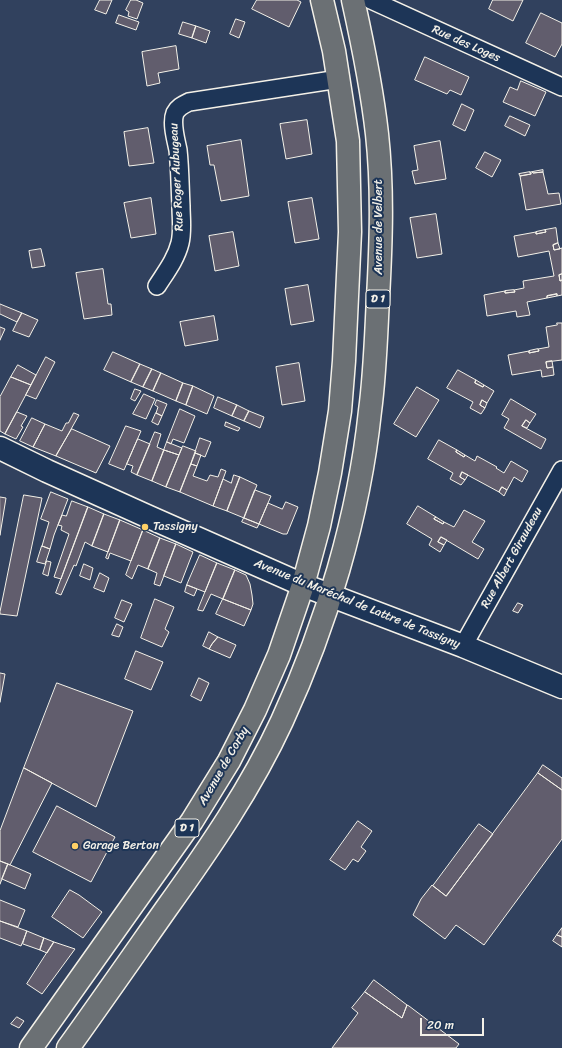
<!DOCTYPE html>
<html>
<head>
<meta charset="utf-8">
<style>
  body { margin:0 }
  #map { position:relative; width:562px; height:1048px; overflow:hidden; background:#31415e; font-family:Sriracha,sans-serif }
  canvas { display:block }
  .scale { position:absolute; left:420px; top:1018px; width:64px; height:18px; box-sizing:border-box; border:2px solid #f4f1e8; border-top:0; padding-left:5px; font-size:12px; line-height:14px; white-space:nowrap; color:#f4f1e8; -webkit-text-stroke:3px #1d3557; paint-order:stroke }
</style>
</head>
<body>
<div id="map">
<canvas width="562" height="1048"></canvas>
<div class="scale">20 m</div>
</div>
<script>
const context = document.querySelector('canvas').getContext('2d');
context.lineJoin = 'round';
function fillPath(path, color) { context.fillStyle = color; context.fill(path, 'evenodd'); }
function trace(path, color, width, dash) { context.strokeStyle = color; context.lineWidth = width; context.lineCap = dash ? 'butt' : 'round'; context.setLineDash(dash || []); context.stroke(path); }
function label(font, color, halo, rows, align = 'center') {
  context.font = font + ' Sriracha,sans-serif'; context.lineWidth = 4; context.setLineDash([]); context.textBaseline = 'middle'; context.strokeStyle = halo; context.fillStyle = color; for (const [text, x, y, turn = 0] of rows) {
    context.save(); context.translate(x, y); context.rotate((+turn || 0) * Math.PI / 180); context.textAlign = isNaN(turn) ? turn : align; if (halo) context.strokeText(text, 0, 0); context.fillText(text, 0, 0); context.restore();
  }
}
const building = new Path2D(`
  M100,0H112L106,14L95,10Z
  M131,0H136L143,3L137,19L128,16L129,12L126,10Z
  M257,0H297L301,2L289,27L252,9Z
  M493,0H523L513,21L489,9Z
  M541,13L562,23V44L555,57L526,43Z
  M119,15L139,22L136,30L116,23Z
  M236,19L245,22L239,38L230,34Z
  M183,22L196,26L192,38L179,34Z
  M196,26L210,31L206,43L192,38Z
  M176,46L179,69L158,73L160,83L147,86L142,52Z
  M425,57L469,77L461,95L450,90L447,94L415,80Z
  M521,81L546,92L535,116L503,102L510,87L517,90Z
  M462,104L474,110L465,131L453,125Z
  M510,116L530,125L525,136L505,126Z
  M307,120L312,154L286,159L280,124Z
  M148,128L154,163L129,166L124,132Z
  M241,140L249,196L221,201L214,165H210L207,146Z
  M440,141L446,179L415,184L412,171L418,170L414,146Z
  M485,152L501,160L492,177L476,168Z
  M543,170V172L533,173L532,172Z
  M530,172H532L533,173L543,172L548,194L559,193L561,204L526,210L520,176L531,174Z
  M530,172L531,174L520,176L519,174Z
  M151,198L156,234L131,238L124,203Z
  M312,198L319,239L295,243L288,202Z
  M436,214L442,254L417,258L410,218Z
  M556,228L558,243L553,245L554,250L562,248V274L559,275L560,281L562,280V295L557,296V294L547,296V298L527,302L530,315L517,317L516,311L487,316L484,295L505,291V293L515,292L514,290L524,288L523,281L554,276L549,251L518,257L514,236L536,232V234L546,232L545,230Z
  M545,230L546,232L536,234V232Z
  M233,232L239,266L215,271L209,236Z
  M558,243L560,249L554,250L553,245Z
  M41,249L45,266L32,268L29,251Z
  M103,269L108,304H111L112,315L84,319L76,273Z
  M562,274V280L560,281L559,275Z
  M308,285L314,321L291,325L285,289Z
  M514,290L515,292L505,293V291Z
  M557,294V296L547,298V296Z
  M0,304L22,313L17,322L0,314Z
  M22,313L38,320L29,337L13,331Z
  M214,316L218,340L185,346L180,322Z
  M557,323H562V360L546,362L547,368L553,367L554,375L542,377L541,370L512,375L508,355L529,351V353L539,351L538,349L549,347L546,327L557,325Z
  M0,327L5,329L0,340Z
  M538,349L539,351L529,353V351Z
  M113,352L140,364L131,382L104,370Z
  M46,357L55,362L36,399L26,395Z
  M552,361L553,367L547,368L546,362Z
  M299,363L305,401L282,405L276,367Z
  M140,364L152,369L143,387L131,382Z
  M18,365L36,375L31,385L11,377Z
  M152,369L161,373L153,391L143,387Z
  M458,370L476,380L475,383L483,387L484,385L494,391L487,403L482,400L480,405L485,408L481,414L470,408L473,402L447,388Z
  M161,373L183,383L176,401L153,391Z
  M11,377L31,385L5,434L0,431V397Z
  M476,380L484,385L483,387L475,383Z
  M183,383L193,386L186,405L176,401Z
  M193,386L214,396L207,414L186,405Z
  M417,387L439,400L416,437L394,424Z
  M135,389L141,391L135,401L131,399Z
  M144,394L155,399L146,419L133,414Z
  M218,397L237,405L232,416L214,408Z
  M511,399L536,414L530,423L526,420L522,426L546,439L541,449L504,428L509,419L502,415Z
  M157,400L167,404L162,416L156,413L158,407L155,405Z
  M482,400L487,403L485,408L480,405Z
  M237,405L249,411L244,421L232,416Z
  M180,409L195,416L184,443L173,439L171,444L167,442Z
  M249,411L264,417L260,428L244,421Z
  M17,412L27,416L21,426L23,427L16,439L5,434Z
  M74,413L79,415L56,456L33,447L45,424L62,431L66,423H68Z
  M156,413L162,416L158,425L152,422Z
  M32,418L45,424L33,447L20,441Z
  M526,420L530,423L527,428L522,426Z
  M226,422L240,428L238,431L225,426Z
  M126,426L141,431L124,470L109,464Z
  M72,429L110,446L96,473L56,456Z
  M155,432L161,434L157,447L164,450L152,481L137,475Z
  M200,438L211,442L205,457L195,453Z
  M138,439L150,444L137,475L131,472L133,466L127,464Z
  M439,440L457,450L456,452L464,457L465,455L475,461L477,456L497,467L496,468L504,473L511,461L528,471L522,482L514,477L507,490L502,487L499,492L462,472L460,477L465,480L461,485L450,479L453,473L428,459Z
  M167,442L182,448L179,455L164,450Z
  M183,446L196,451L180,492L166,487Z
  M164,450L179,455L166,487L152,481Z
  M457,450L465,455L464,457L456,452Z
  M195,453L201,455L197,466L191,464Z
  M191,464L197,466L193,476L207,481L210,475L218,477L221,469L226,471L213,506L180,492Z
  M462,472L468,475L465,480L460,477Z
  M234,475L240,477L227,511L213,506L223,479L231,483Z
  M240,477L257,485L244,518L227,511Z
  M502,487L507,490L504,496L499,492Z
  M255,490L271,496L259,524L244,518Z
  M51,492L68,499L54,535L50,549L42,546L49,522L41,519Z
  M24,495L42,498L17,616L0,614V612Z
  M0,497L6,498L0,535Z
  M72,501L88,507L61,579L54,577L69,534L61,530L62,526L58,525L62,515L66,516Z
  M286,502L298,507L287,534H283L259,524L268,503L282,509Z
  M418,506L436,517L434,519L443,524L444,522L454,527L464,510L485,521L472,542L484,549L478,559L441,537L438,542L444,545L440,552L429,545L432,539L407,524Z
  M88,507L104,514L92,546L85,542L76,566L74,565L61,595L56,593Z
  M104,514L120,520L108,552L92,546Z
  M436,517L444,522L443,524L434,519Z
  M244,518L259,524L257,528L242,522Z
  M120,520L143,530L131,561L110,553L108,559L106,558Z
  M143,530L160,538L148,569L138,565L132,579L126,575Z
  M441,537L447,540L444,545L438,542Z
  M160,538L176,544L160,586L154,584L157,573L148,569Z
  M176,544L193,552L181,583L164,576Z
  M42,546L50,549L45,564L37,562Z
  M200,555L217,563L205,592L187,585Z
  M47,561L51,562L48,576L43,574Z
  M217,563L235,570L223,599L211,594L203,611L198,610Z
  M84,564L93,568L90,580L80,576Z
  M235,570L246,575L250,584L252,595L253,604L251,610L223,599Z
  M100,573L109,578L104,592L94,588Z
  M187,585L197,589L194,596L185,592Z
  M155,599L174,607L165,629L169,632L162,647L141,638Z
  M223,599L251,610L244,626L216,614Z
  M122,600L132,604L124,622L115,618Z
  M518,603L523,605L518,613L513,611Z
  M117,624L123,627L119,637L112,635Z
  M209,632L218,637L212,644L209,649L203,646Z
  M218,637L236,645L230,658L209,649L212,644Z
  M136,651L163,662L151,690L125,679Z
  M0,673L5,674L0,702Z
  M199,678L209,683L201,701L191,696Z
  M57,683L133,711L96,807L24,768Z
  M543,765L562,778V790L538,773Z
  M24,768L52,783L10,865L0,861V831Z
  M538,773L562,790V839L484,945L456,925L445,939L413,915L421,899L432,885L446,896Z
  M57,806L115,837L91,882L33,852Z
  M358,821L372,831L361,847L366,851L358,862L353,859L345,870L330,860Z
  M479,824L493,834L446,896L433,886Z
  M0,861L8,864L0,884Z
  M8,864L31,874L25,889L2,879Z
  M70,890L79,895L102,912L83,938L52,917Z
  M0,900L25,910L18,927L0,921Z
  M0,921L27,931L21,946L0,938Z
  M562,928V937L557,935Z
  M27,931L44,938L40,950L23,944Z
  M557,935L562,937V947L553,941Z
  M44,938L54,942L47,953L40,950Z
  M54,942L75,949L42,994L27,984Z
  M374,980L407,1005L402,1018L365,992Z
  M365,992L402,1018L407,1005L409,1006L459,1044L456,1048H332L358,1013L352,1008Z
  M17,1017L24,1021L19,1028L11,1024Z`);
fillPath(building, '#615d6d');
trace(building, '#f4f1e8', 1);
const minor = new Path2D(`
  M371,0L562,87
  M157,286C166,272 176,259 180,243C183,231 181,218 181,206C180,187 180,168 178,150C176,140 171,123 175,113C178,107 183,105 189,102L339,79
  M463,646L562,470`);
const secondary = new Path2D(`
  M0,448L47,471L149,517L303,585L463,646L562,687`);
const primary = new Path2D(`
  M31,1048L192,821L229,761L255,710L279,655L303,585L319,526L330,473L340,411L344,361L350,232L348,141L334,51L322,0
  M68,1048C101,1002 133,956 166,909C209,849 251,788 282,721C326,626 359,516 370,411C375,374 376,336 378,298C381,243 383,189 377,134C372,89 363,45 353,0`);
trace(minor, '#f4f1e8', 20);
trace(secondary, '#f4f1e8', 25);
trace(primary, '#f4f1e8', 25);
trace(minor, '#1d3557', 17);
trace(secondary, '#1d3557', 22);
trace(primary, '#6b7074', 22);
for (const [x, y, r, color] of [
  [145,527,4,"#ffd166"],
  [75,846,4,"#ffd166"]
]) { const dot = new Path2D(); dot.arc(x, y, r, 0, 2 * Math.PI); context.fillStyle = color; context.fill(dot); trace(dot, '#1d3557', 1.5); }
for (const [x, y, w] of [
  [378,299,24],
  [187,828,24]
]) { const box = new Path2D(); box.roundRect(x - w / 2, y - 9, w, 18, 3); context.fillStyle = '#1d3557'; context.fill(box); trace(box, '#f4f1e8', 1); }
label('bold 11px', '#f4f1e8', null, [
  ["D 1",378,299],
  ["D 1",187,828]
]);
label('12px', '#f4f1e8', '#1d3557', [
  ["Rue des Loges",466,44,24],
  ["Rue Roger Aubugeau",177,177,-93],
  ["Avenue de Velbert",379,227,-90],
  ["Rue Albert Giraudeau",512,558,-61],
  ["Avenue du Maréchal de Lattre de Tassigny",357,604,22],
  ["Avenue de Corby",224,766,-60]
]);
label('12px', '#f4f1e8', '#1d3557', [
  ["Tassigny",153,527],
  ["Garage Berton",83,846]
], 'left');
</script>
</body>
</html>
